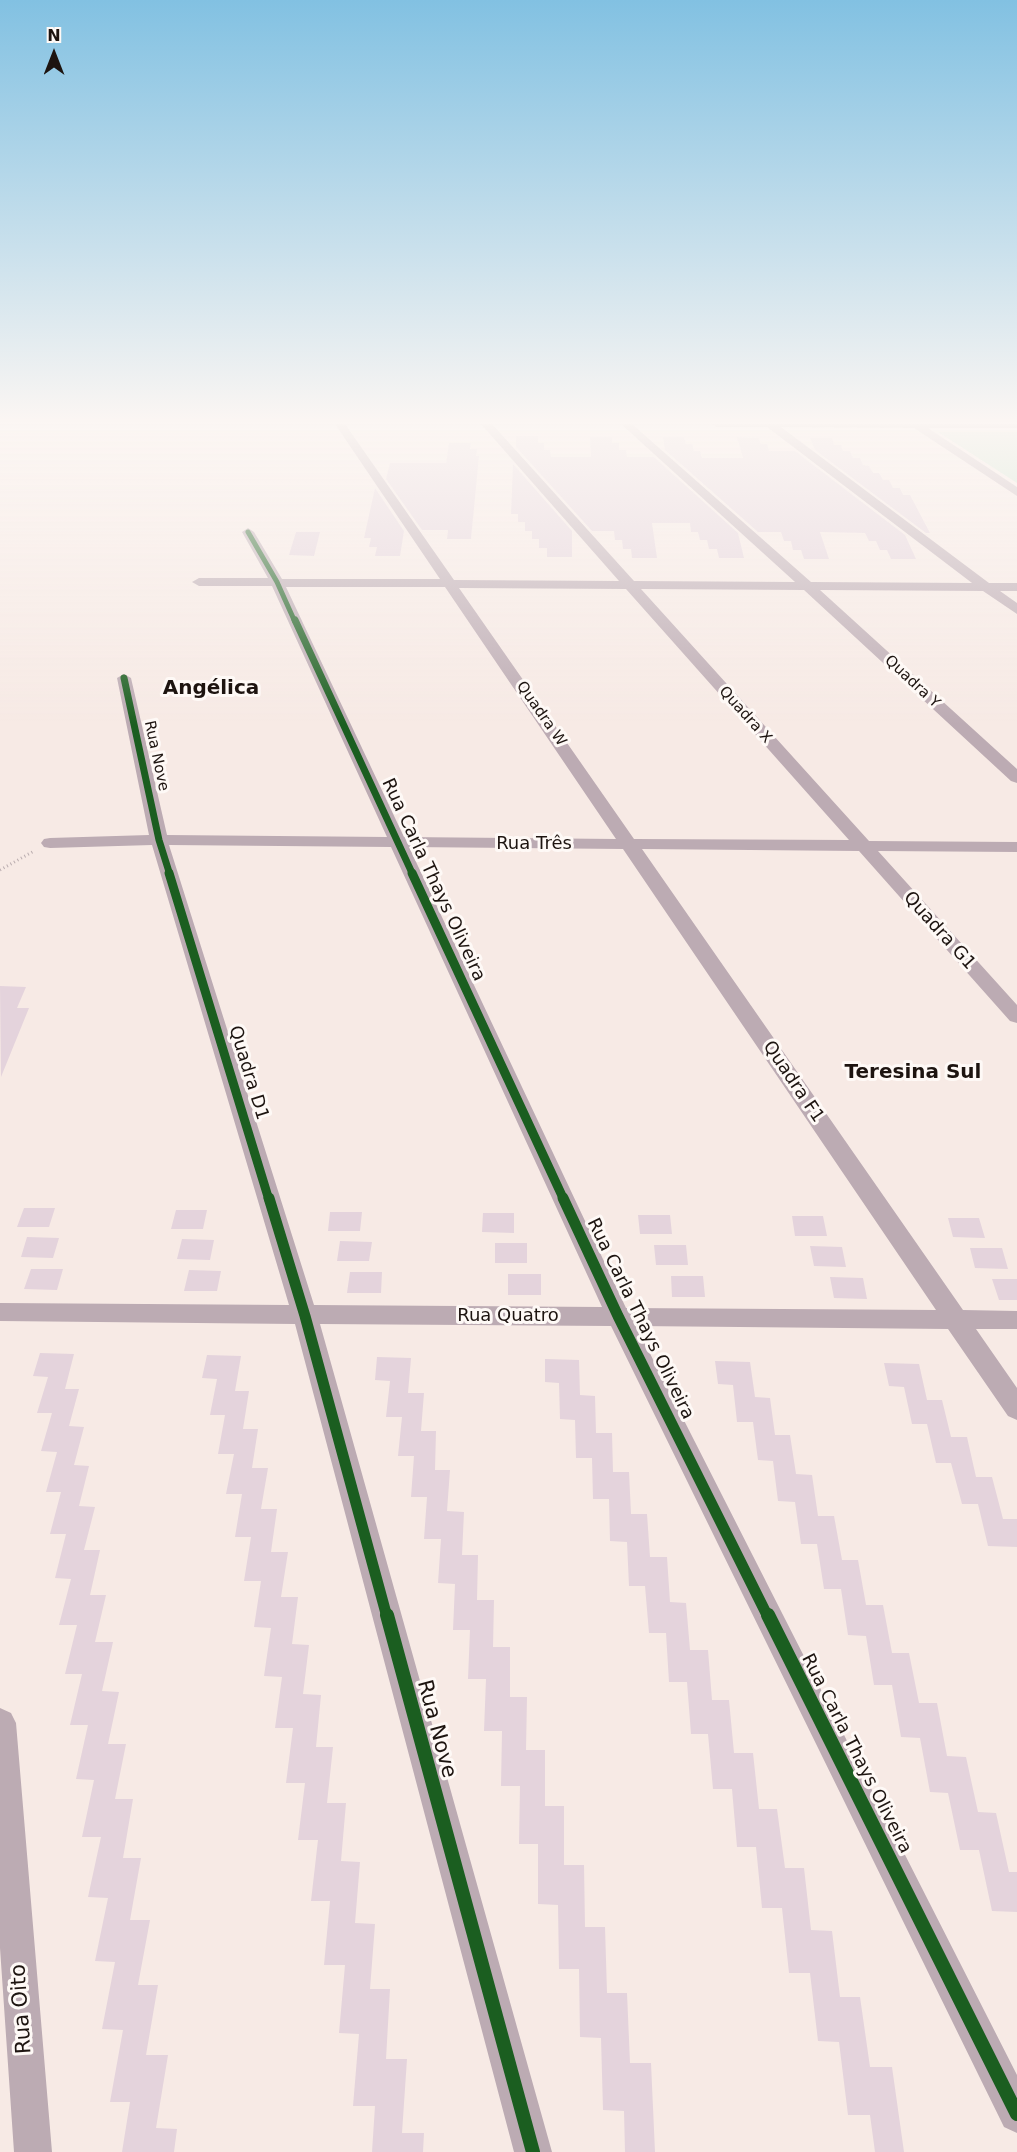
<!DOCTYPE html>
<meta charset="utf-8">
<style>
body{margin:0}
#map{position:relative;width:1017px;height:2152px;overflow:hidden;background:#f7eae5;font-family:"DejaVu Sans",sans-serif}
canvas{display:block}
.north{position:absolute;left:24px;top:24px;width:60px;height:60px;-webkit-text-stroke:4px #fef9f6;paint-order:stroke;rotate:0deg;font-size:16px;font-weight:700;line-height:24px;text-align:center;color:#1d1410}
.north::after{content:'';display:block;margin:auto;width:21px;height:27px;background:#1d1410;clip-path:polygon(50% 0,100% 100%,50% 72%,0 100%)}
</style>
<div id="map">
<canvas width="1017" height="2152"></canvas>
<div class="north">N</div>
</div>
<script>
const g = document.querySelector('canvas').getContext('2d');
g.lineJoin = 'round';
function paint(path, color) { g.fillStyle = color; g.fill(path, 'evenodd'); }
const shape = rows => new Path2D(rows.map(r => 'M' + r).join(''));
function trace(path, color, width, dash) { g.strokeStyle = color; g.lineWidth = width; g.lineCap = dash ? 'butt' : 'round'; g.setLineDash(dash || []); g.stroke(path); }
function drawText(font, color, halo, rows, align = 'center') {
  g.font = font + ' "DejaVu Sans",sans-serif'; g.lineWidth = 6; g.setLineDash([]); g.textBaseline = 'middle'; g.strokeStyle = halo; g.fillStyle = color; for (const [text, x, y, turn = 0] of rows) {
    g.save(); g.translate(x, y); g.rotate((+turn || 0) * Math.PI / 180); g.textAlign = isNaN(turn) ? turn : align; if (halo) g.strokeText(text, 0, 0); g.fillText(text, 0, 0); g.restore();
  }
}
const green = shape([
 [938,432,1017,432,1017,483]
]);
const building = shape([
 [516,436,538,436,538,443,544,443,544,450,550,450,551,457,591,457,590,437,612,437,612,443,619,443,619,450,626,450,627,457,654,457,738,533,744,558,719,558,717,549,709,549,707,540,700,540,698,532,691,532,690,523,652,523,657,558,632,558,631,549,623,549,622,540,615,540,614,531,592,531,516,447],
 [663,437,684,437,686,444,692,444,694,451,700,451,702,458,743,458,737,437,758,438,761,444,767,444,769,451,795,451,905,535,916,559,891,559,887,550,880,550,876,541,869,541,865,533,820,532,829,559,804,559,801,550,793,550,791,541,784,541,781,532,758,532,665,450],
 [810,438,832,438,834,445,841,445,843,451,850,451,853,458,860,458,863,465,869,466,873,473,879,473,883,480,889,480,893,488,900,488,903,495,910,495,930,533,926,533,815,450],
 [449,443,471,443,470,449,477,449,476,456,479,456,471,539,447,539,448,530,422,530,386,479,390,463,446,463],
 [513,464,572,531,572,557,547,557,547,548,539,548,539,539,532,539,532,531,525,531,525,522,518,522,518,514,511,514],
 [375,488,404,531,400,556,375,556,377,547,369,547,371,538,364,538],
 [296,532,320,532,314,556,289,555],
 [0,986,26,987,17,1008,29,1008,1,1077],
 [24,1208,55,1208,49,1227,17,1227],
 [176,1210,207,1210,203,1229,171,1229],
 [330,1212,362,1212,360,1231,328,1231],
 [483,1213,514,1213,514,1233,482,1232],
 [638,1215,670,1215,672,1234,640,1234],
 [792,1216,823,1216,827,1236,795,1236],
 [948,1218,979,1218,985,1238,953,1237],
 [27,1237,59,1238,53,1258,21,1257],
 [182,1239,214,1240,210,1260,177,1259],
 [340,1241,372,1242,369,1261,337,1261],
 [495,1243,527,1243,527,1263,495,1263],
 [654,1245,686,1245,688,1265,656,1265],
 [810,1246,842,1247,846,1267,814,1266],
 [970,1248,1002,1248,1008,1269,975,1268],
 [31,1269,63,1269,57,1290,24,1289],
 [189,1270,221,1271,217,1291,184,1291],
 [350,1272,382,1272,381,1293,347,1293],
 [508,1274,541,1274,541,1295,508,1295],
 [671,1276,703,1276,705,1297,672,1297],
 [830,1277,863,1278,867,1299,834,1298],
 [992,1279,1017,1279,1017,1300,999,1300],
 [40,1353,74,1354,65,1389,79,1389,69,1426,84,1427,74,1465,89,1466,79,1506,95,1507,84,1550,100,1550,90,1595,106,1595,95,1642,113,1642,102,1691,119,1692,108,1744,126,1744,115,1799,133,1799,123,1858,141,1858,130,1920,150,1920,138,1985,158,1985,146,2055,168,2055,156,2128,177,2129,174,2152,122,2152,130,2102,110,2102,123,2030,102,2029,115,1962,95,1961,108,1898,88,1897,101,1837,82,1837,94,1780,76,1779,88,1725,70,1725,82,1674,65,1674,77,1625,59,1625,71,1579,55,1578,66,1534,50,1534,61,1492,46,1492,57,1452,41,1451,52,1413,37,1413,48,1377,33,1376],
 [207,1355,241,1356,235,1391,249,1391,243,1429,258,1429,252,1468,268,1468,261,1509,277,1509,271,1552,288,1552,281,1597,298,1597,292,1644,309,1645,303,1694,321,1695,316,1747,333,1747,327,1803,346,1803,341,1861,360,1862,355,1923,375,1924,370,1989,390,1989,386,2059,407,2059,402,2133,424,2133,423,2152,372,2152,375,2106,353,2106,359,2034,339,2033,345,1965,324,1965,330,1901,311,1901,318,1840,298,1840,305,1783,286,1783,293,1728,275,1728,282,1677,264,1676,271,1628,254,1627,261,1581,244,1581,251,1537,235,1537,242,1494,226,1494,234,1454,218,1454,225,1415,210,1415,217,1379,202,1378],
 [377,1357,411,1358,408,1393,424,1393,421,1431,436,1431,435,1470,450,1470,447,1511,464,1512,462,1555,478,1555,477,1600,494,1600,493,1647,510,1647,510,1697,527,1697,526,1750,545,1750,545,1806,564,1806,564,1865,584,1865,585,1927,605,1927,607,1993,627,1993,630,2063,651,2063,655,2152,625,2152,624,2111,603,2110,601,2038,580,2037,579,1969,559,1969,558,1905,538,1904,538,1844,519,1844,520,1786,501,1786,502,1731,484,1731,486,1679,468,1679,470,1630,453,1630,455,1584,438,1583,441,1539,424,1539,427,1497,411,1497,414,1456,398,1456,402,1417,386,1417,390,1381,375,1380],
 [545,1359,579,1360,580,1395,595,1396,596,1433,612,1433,613,1472,629,1472,631,1514,647,1514,650,1557,667,1557,670,1602,686,1603,690,1650,708,1650,712,1700,729,1700,734,1753,753,1753,759,1809,777,1809,785,1868,804,1868,811,1930,832,1931,840,1997,860,1997,870,2067,892,2067,904,2152,875,2152,870,2115,848,2115,839,2042,818,2041,810,1973,789,1973,782,1908,762,1908,756,1847,737,1847,732,1789,713,1789,708,1734,691,1734,687,1682,669,1682,666,1633,649,1633,645,1586,629,1586,627,1542,610,1541,609,1499,593,1499,592,1458,576,1458,575,1420,560,1419,559,1383,545,1382],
 [715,1361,750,1362,755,1397,770,1398,775,1435,790,1435,796,1474,812,1475,818,1516,834,1516,842,1560,858,1560,866,1605,883,1605,892,1653,909,1653,919,1703,937,1703,947,1756,966,1757,978,1812,996,1813,1009,1872,1017,1872,1017,1912,992,1911,979,1850,960,1850,948,1793,930,1792,920,1738,901,1737,892,1685,874,1685,866,1636,848,1635,841,1589,824,1589,817,1544,801,1544,795,1502,778,1501,773,1461,758,1460,753,1422,737,1422,733,1385,718,1384],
 [884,1363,919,1364,927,1400,942,1400,951,1437,967,1437,976,1477,992,1477,1003,1519,1017,1519,1017,1547,988,1546,978,1504,962,1504,951,1463,936,1463,927,1424,912,1424,904,1387,889,1386]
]);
const path = shape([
 [0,870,34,851]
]);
const street = shape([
 [335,424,345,424,454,580,619,581,481,424,492,424,634,581,795,582,621,424,632,424,811,582,972,583,767,427,717,427,712,424,1017,424,1017,428,928,428,1017,487,1017,496,914,428,781,427,989,583,1017,583,1017,591,1000,591,1017,603,1017,614,983,591,820,590,1017,769,1017,783,1011,781,804,590,641,589,869,841,1017,842,1017,852,878,851,1017,1005,1017,1023,1010,1021,859,851,642,849,963,1310,1017,1311,1017,1329,976,1329,1017,1388,1017,1420,1008,1416,948,1329,636,1326,1017,2075,1017,2133,1004,2127,611,1326,320,1324,552,2152,514,2152,295,1324,0,1321,0,1303,289,1305,152,845,50,848,44,847,41,843,44,839,50,838,149,835,117,678,124,674,131,678,167,835,387,837,272,586,199,586,192,582,199,578,268,578,242,532,248,528,254,532,282,579,440,579,335,424],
 [286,587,445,587,616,839,404,837,286,587],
 [459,588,626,589,849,840,634,839,459,588],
 [169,845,391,847,602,1307,314,1305,169,845],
 [409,847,623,849,936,1310,626,1308,409,847],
 [0,1708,11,1713,16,1723,52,2152,14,2152,0,1948,0,1708]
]);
const cyclewayFar4 = shape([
 [248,532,277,582,295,622]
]);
const cyclewayFar3 = shape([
 [295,620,413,875],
 [124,678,159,840,170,875]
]);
const cyclewayFar2 = shape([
 [169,873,269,1200],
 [412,873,564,1200]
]);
const cyclewayFar1 = shape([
 [269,1198,305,1316,387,1617],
 [563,1198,618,1316,768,1617]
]);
const cycleway = shape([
 [387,1615,533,2152],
 [768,1615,1017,2114]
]);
const farStreetnames = [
 ["Quadra Y",912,682,43],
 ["Quadra W",541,714,55],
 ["Quadra X",745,715,48],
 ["Rua Nove",156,756,78]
];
const streetNames = [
 ["Rua Três",534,844],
 ["Rua Carla Thays Oliveira",433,880,65],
 ["Quadra G1",939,931,48],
 ["Quadra D1",248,1073,73],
 ["Quadra F1",793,1082,56],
 ["Rua Quatro",508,1316],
 ["Rua Carla Thays Oliveira",640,1319,64],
 ["Rua Carla Thays Oliveira",856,1754,63]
];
const farDistrictnames = [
 ["Angélica",211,689]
];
const neighbourhoodNames = [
 ["Teresina Sul",913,1073]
];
const nearStreetnames = [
 ["Rua Nove",436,1729,75],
 ["Rua Oito",22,2009,-94]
];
paint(green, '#c4e5cd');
paint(building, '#e4d3dc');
trace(path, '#baadaf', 3, [1, 3]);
paint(street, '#bcabb3');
trace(cyclewayFar4, '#1b5e20', 5);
trace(cyclewayFar3, '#1b5e20', 7);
trace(cyclewayFar2, '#1b5e20', 9);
trace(cyclewayFar1, '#1b5e20', 11);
trace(cycleway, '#1b5e20', 14);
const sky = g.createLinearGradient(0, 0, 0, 725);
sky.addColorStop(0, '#82c1e2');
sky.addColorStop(0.58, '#fbf6f3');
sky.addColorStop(1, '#fbf6f300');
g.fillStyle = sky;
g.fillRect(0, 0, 1017, 725);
drawText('15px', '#1d1410', '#fef9f6', farStreetnames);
drawText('18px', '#1d1410', '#fef9f6', streetNames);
drawText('bold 20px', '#1d1410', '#fef9f6', farDistrictnames);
drawText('bold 20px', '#1d1410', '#fef9f6', neighbourhoodNames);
drawText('21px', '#1d1410', '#fef9f6', nearStreetnames);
</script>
